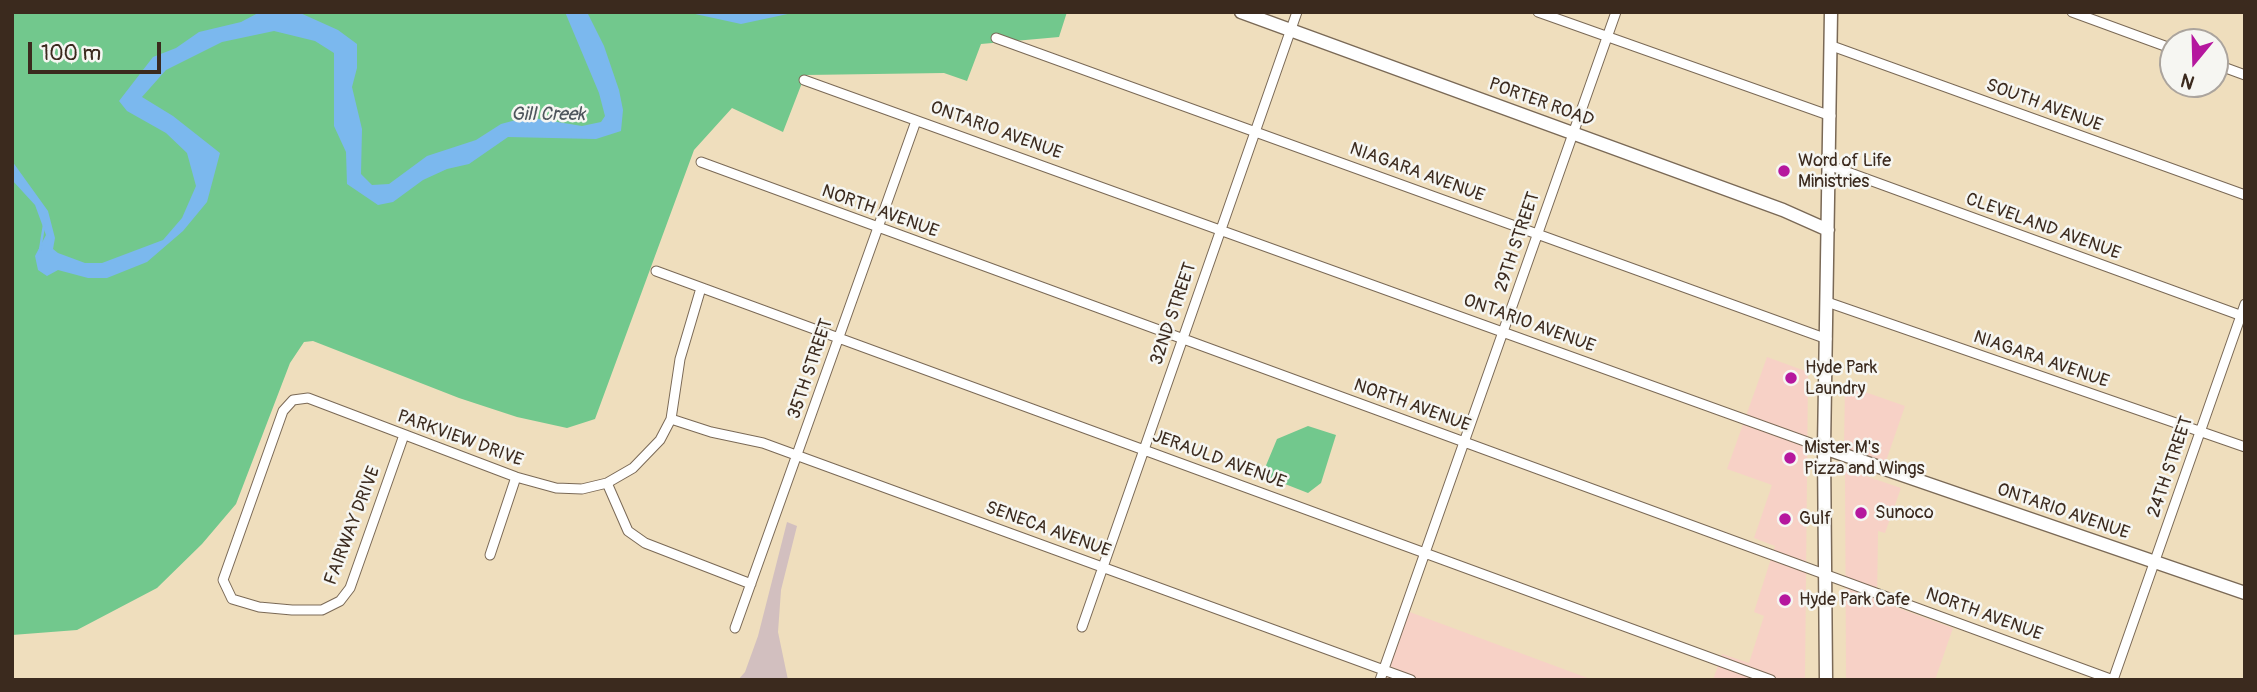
<!DOCTYPE html>
<style>
body{margin:0}
#map{position:relative;width:2257px;height:692px;overflow:hidden;background:#efdebd;font-family:Pangolin,sans-serif}
canvas{display:block}
.frame{position:absolute;inset:0;border:14px solid #3b2a1e;pointer-events:none}
.north{position:absolute;left:2159px;top:28px;width:70px;height:70px;box-sizing:border-box;background:#f6f6f2;border:2px solid #aba49d;border-radius:50%;rotate:199deg;font-size:19px;font-weight:700;line-height:28px;text-align:center;color:#3b2a1e}
.north::after{content:'';display:block;margin:auto;width:24px;height:32px;background:#b5179e;clip-path:polygon(50% 0,100% 100%,50% 72%,0 100%)}
.scale{position:absolute;left:28px;top:42px;width:133px;height:32px;box-sizing:border-box;border:4px solid #3b2a1e;border-top:0;padding-left:9px;font-size:21px;line-height:24px;white-space:nowrap;color:#3b2a1e;-webkit-text-stroke:5px #f6f6f2;paint-order:stroke}
</style>
<div id="map">
<canvas width="2257" height="692"></canvas>
<div class="frame"></div>
<div class="north">N</div>
<div class="scale">100 m</div>
</div>
<script>
const g = document.querySelector('canvas').getContext('2d');
g.lineJoin = 'round';
function paint(path, color) { g.fillStyle = color; g.fill(path, 'evenodd'); }
const shape = rows => new Path2D(rows.map(r => 'M' + r).join(''));
function trace(path, color, width, dash) { g.strokeStyle = color; g.lineWidth = width; g.lineCap = dash ? 'butt' : 'round'; g.setLineDash(dash || []); g.stroke(path); }
function drawText(font, color, halo, rows, align = 'center') {
  g.font = font + ' Pangolin,sans-serif'; g.lineWidth = 5; g.setLineDash([]); g.textBaseline = 'middle'; g.strokeStyle = halo; g.fillStyle = color; for (const [text, x, y, turn = 0] of rows) {
    g.save(); g.translate(x, y); g.rotate((+turn || 0) * Math.PI / 180); g.textAlign = isNaN(turn) ? turn : align; if (halo) g.strokeText(text, 0, 0); g.fillText(text, 0, 0); g.restore();
  }
}
const built = shape([
 [1767,357,1808,372,1805,680,1713,680,1722,654,1749,663,1764,616,1754,612,1775,546,1754,538,1772,485,1727,469],
 [1845,385,1905,406,1885,464,1844,449],
 [1845,469,1901,488,1885,533,1878,531,1877,600,1953,628,1935,680,1846,680],
 [1407,611,1593,680,1382,680]
]);
const industrial = shape([
 [787,522,797,526,781,590,778,632,788,680,738,680,745,672,758,636]
]);
const green = shape([
 [12,12,1067,12,1059,37,981,44,967,81,944,73,805,75,783,132,732,108,694,150,595,419,567,428,517,417,459,398,313,341,304,342,290,363,236,504,202,544,157,588,77,630,12,635],
 [1308,426,1336,435,1321,483,1308,493,1262,475,1277,439]
]);
const water = shape([
 [260,12,298,12,338,30,357,44,357,68,352,87,362,129,361,174,372,185,389,184,427,156,476,140,501,124,527,117,582,126,601,122,605,116,599,93,565,12,587,12,604,46,619,90,623,110,621,131,596,139,508,137,469,164,447,169,423,180,393,202,378,205,347,184,346,152,334,126,334,53,315,41,274,31,222,42,166,70,142,97,173,116,220,153,207,202,183,231,147,262,107,278,88,278,58,270,47,276,38,270,35,256,46,235,35,205,12,180,12,161,48,211,55,238,53,249,58,253,85,263,102,263,163,240,182,218,196,186,187,153,166,133,127,111,119,101,153,57,176,48,199,32,241,22],
 [686,12,797,12,741,24]
]);
const stream = shape([
 [40,250,44,225]
]);
const minor = shape([
 [1538,12,1831,116],
 [2072,12,2173,49],
 [996,38,1827,339],
 [1832,46,2245,195],
 [2215,64,2245,75],
 [804,80,1824,448],
 [701,162,2113,680],
 [1831,166,2245,317],
 [656,271,1771,680],
 [1827,302,2245,447],
 [671,419,711,432,763,443,1411,680],
 [404,435,350,588,340,601,322,610,292,610,259,607,232,599,223,580,283,411,293,400,308,398,516,477,556,488,582,489,607,483,633,468,660,440,671,419,680,359,701,288],
 [607,483,628,531,645,543,751,584],
 [490,555,516,477],
 [1082,627,1297,12],
 [735,628,916,121],
 [1380,680,1616,12],
 [2113,680,2245,304]
]);
const major = shape([
 [1241,12,1783,210,1828,230],
 [1824,448,2245,593],
 [1826,680,1824,448,1831,12]
]);
const markers = [
 [1784,171,7,"#b5179e"],
 [1791,378,7,"#b5179e"],
 [1790,458,7,"#b5179e"],
 [1861,513,7,"#b5179e"],
 [1785,519,7,"#b5179e"],
 [1785,600,7,"#b5179e"]
];
const streetNames = [
 ["PORTER ROAD",1541,103,20],
 ["SOUTH AVENUE",2044,106,20],
 ["ONTARIO AVENUE",996,131,20],
 ["NIAGARA AVENUE",1417,173,20],
 ["NORTH AVENUE",880,212,20],
 ["CLEVELAND AVENUE",2043,227,20],
 ["29TH STREET",1518,242,-71],
 ["32ND STREET",1174,314,-71],
 ["ONTARIO AVENUE",1529,324,20],
 ["NIAGARA AVENUE",2041,360,19],
 ["35TH STREET",811,369,-71],
 ["NORTH AVENUE",1412,406,20],
 ["PARKVIEW DRIVE",460,439,20],
 ["JERAULD AVENUE",1219,460,20],
 ["24TH STREET",2171,467,-71],
 ["ONTARIO AVENUE",2063,512,19],
 ["FAIRWAY DRIVE",353,526,-69],
 ["SENECA AVENUE",1048,530,20],
 ["NORTH AVENUE",1984,615,20]
];
const poiNames = [
 ["Word of Life",1798,161],
 ["Ministries",1798,182],
 ["Hyde Park",1805,368],
 ["Laundry",1805,389],
 ["Mister M's",1804,448],
 ["Pizza and Wings",1804,469],
 ["Sunoco",1875,513],
 ["Gulf",1799,519],
 ["Hyde Park Cafe",1799,600]
];
const waterNames = [
 ["Gill Creek",548,115]
];
paint(built, '#f7d1c6');
paint(industrial, '#d2bfbf');
paint(green, '#72c88d');
paint(water, '#7bb8ee');
trace(stream, '#7bb8ee', 2.5);
trace(minor, '#7a6956', 11);
trace(major, '#7a6956', 15);
trace(minor, '#fff', 9);
trace(major, '#fff', 12);
for (const [x, y, r, color] of markers) { const dot = new Path2D(); dot.arc(x, y, r, 0, 2 * Math.PI); g.fillStyle = color; g.fill(dot); trace(dot, '#f6f6f2', 2.5); }
drawText('18px', '#3b2a1e', '#f6f6f2', streetNames);
drawText('18px', '#3b2a1e', '#f6f6f2', poiNames, 'left');
drawText('italic 19px', '#4e555c', '#f6f6f2', waterNames);
</script>
